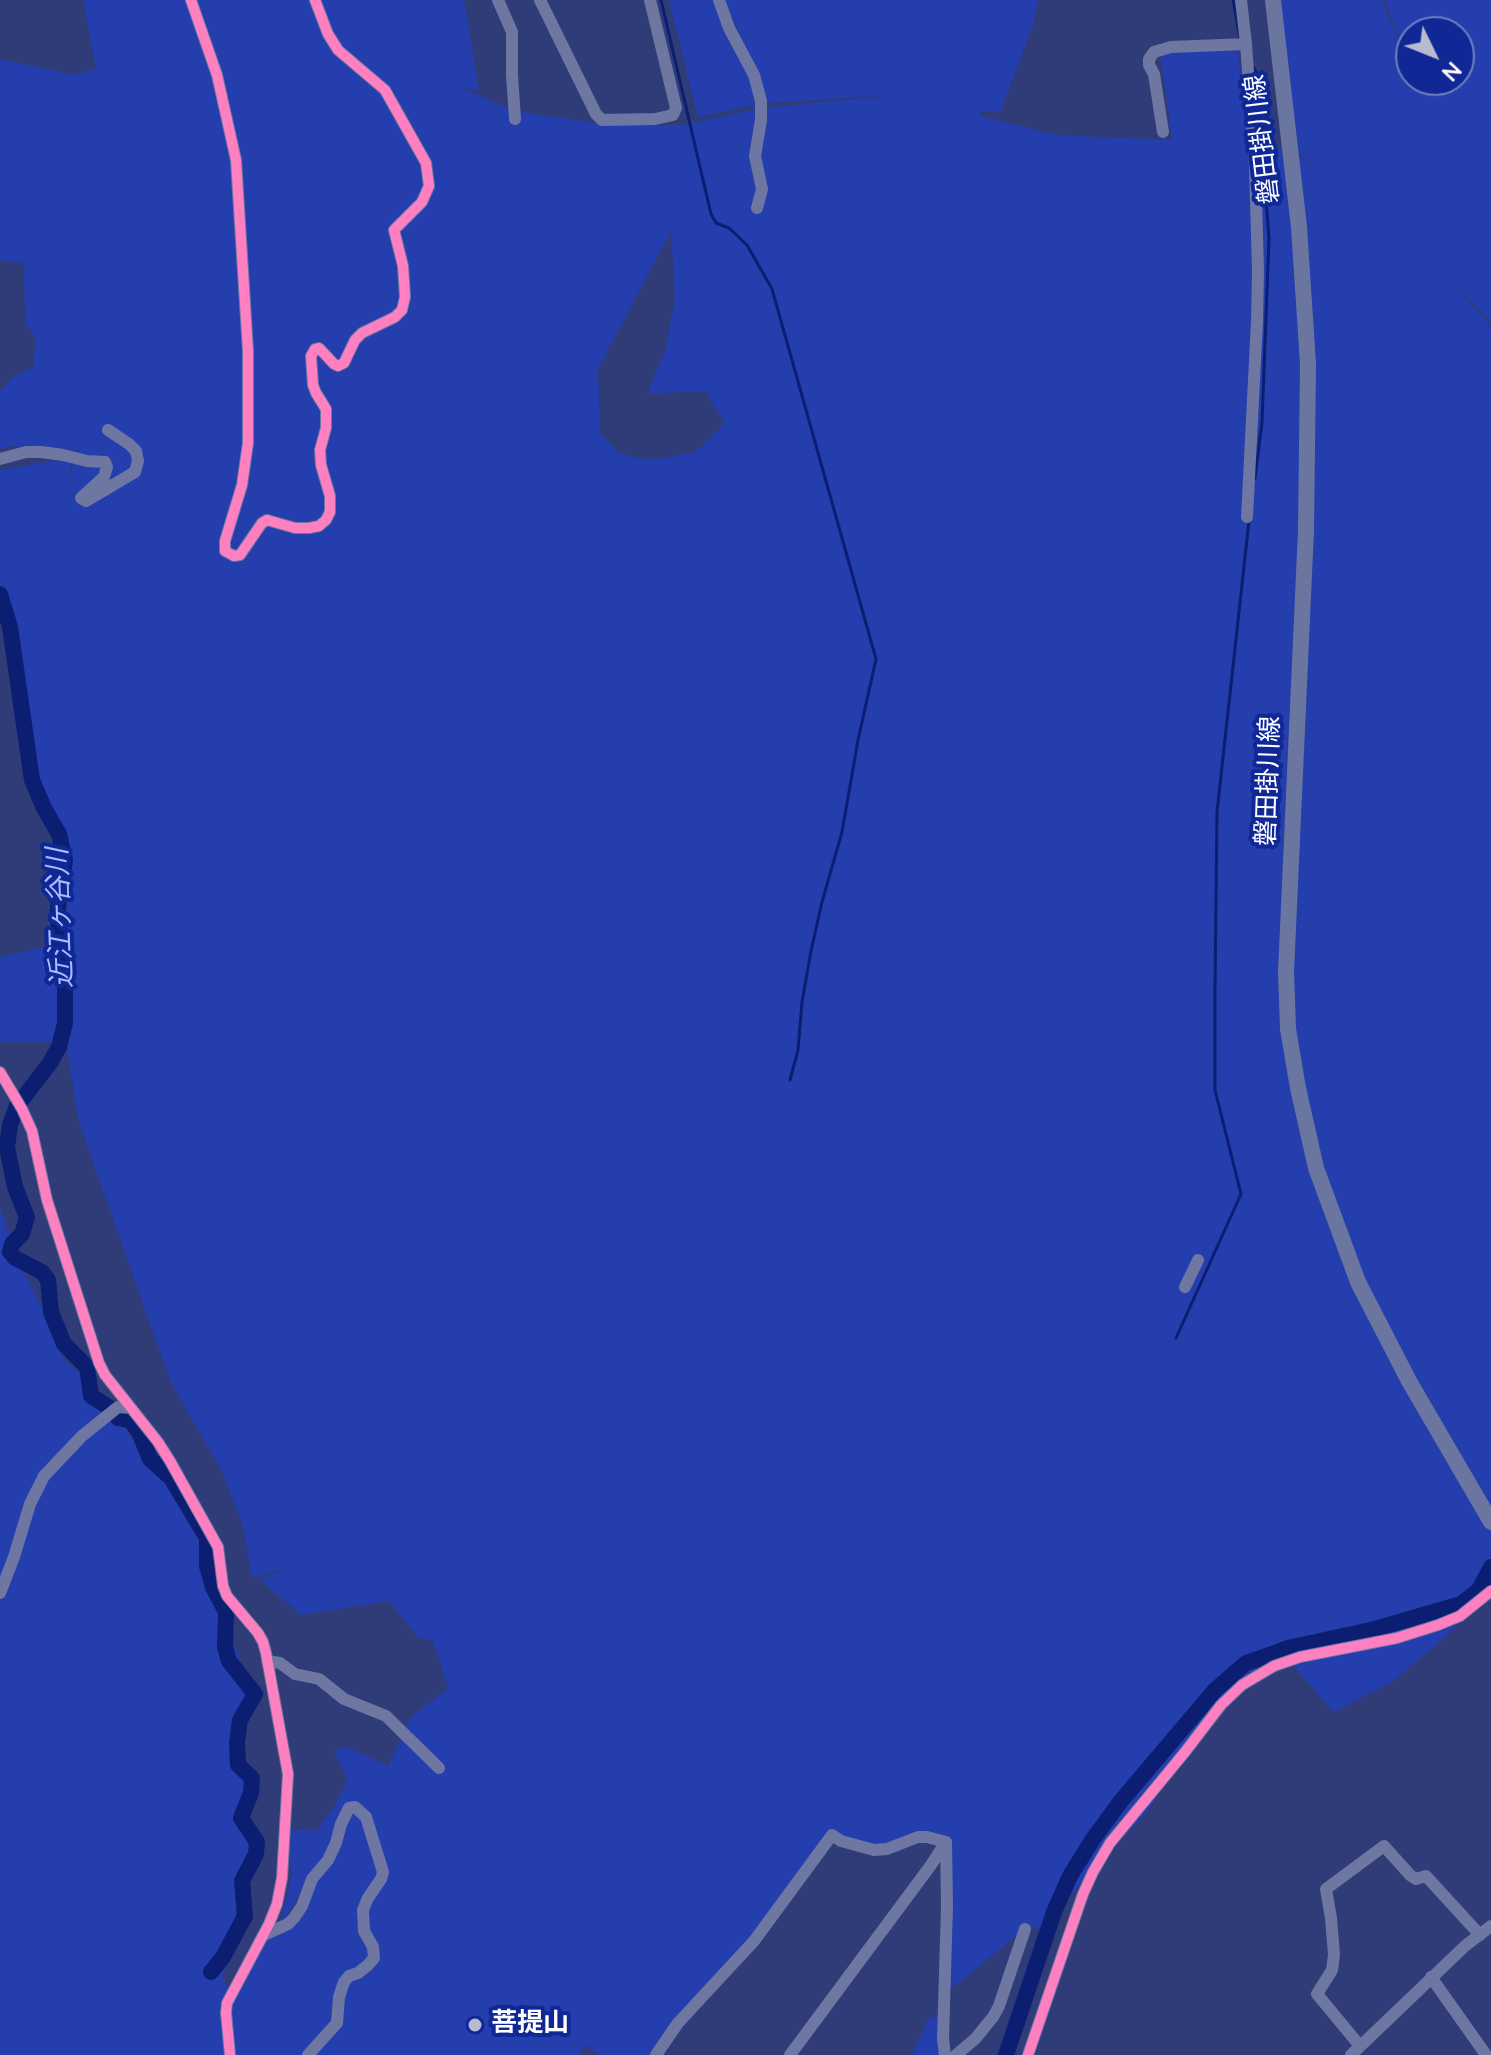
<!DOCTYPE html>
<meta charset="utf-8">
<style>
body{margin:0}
#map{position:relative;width:1491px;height:2055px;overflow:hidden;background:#2f3c77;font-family:"Nunito Sans",sans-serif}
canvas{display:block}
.north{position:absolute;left:1395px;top:16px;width:80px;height:80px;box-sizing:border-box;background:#102896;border:2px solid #707ec0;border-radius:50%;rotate:133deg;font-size:22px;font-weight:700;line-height:32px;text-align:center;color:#fff}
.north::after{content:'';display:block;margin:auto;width:28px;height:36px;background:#b6bbcf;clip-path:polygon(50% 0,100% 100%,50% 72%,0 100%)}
</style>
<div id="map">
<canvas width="1491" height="2055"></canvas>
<div class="north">N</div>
</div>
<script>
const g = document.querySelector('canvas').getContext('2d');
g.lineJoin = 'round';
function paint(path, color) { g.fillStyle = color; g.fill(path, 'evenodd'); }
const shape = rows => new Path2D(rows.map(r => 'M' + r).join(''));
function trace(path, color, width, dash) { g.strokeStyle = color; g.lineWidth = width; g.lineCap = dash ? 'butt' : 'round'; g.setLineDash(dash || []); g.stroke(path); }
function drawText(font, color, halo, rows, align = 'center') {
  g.font = font + ' "Nunito Sans","Noto Sans JP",sans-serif'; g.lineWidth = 8; g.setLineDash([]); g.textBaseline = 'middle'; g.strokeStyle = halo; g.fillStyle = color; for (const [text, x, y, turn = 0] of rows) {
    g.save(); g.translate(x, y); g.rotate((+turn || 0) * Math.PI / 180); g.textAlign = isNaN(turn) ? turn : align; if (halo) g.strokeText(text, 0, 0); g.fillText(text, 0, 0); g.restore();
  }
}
const green = shape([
 [83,0,464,0,479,91,455,85,515,111,597,123,636,125,683,125,761,108,906,94,768,103,725,0,1038,0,1033,25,1000,112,979,111,981,116,1056,135,1172,140,1160,49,1236,44,1253,139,1290,151,1313,166,1290,146,1280,0,1382,0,1410,66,1385,0,1491,0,1491,323,1452,282,1491,327,1491,1570,1488,1594,1439,1642,1392,1682,1333,1712,1294,1666,1269,1655,1227,1700,1159,1791,1150,1808,1042,1927,1025,1929,948,1991,946,1842,919,1837,874,1850,832,1835,656,2055,599,2055,585,2045,579,2055,0,2055,0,1207,16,1255,48,1321,63,1359,80,1373,90,1384,106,1417,111,1413,127,1431,152,1471,171,1485,198,1534,203,1571,255,1694,232,1743,252,1778,241,1818,262,1846,238,1885,231,1959,222,1976,231,1995,262,1938,280,1924,292,1875,285,1829,316,1831,334,1806,348,1780,334,1752,347,1747,388,1766,411,1717,449,1688,432,1640,418,1638,389,1601,301,1615,260,1580,286,1569,252,1578,244,1530,223,1473,171,1383,79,1122,68,1055,68,1041,0,1042,0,957,65,943,69,847,40,790,32,761,20,641,0,592,0,470,72,458,67,489,76,451,12,446,0,449,0,391,16,375,33,367,36,341,25,321,24,263,0,260,0,59,76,75,96,68],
 [1411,32,1459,32,1459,80,1411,80],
 [671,231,675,297,666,348,647,394,705,391,725,423,695,452,651,460,620,454,600,433,598,369],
 [337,1837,302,1906,285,1919,298,1897],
 [669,0,721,0,747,59,755,105,698,117],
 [944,2014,945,2055,912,2055,928,2019]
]);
const stream = shape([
 [661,0,711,214,716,223,729,228,747,245,772,289,876,659,858,740,842,832,822,902,811,951,802,1002,798,1050,790,1080],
 [1233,0,1240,38],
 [1253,67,1256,72,1269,238,1262,422,1255,478],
 [1176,1338,1241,1194,1215,1090,1215,991,1217,812,1249,521]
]);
const river = shape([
 [0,594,10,627,32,780,44,808,59,834,65,860,58,908,59,945,65,986,65,1023,59,1047,50,1063,17,1106,10,1125,7,1147,15,1187,27,1217,22,1234,12,1244,10,1252,15,1258,42,1272,48,1280,51,1312,64,1344,87,1367,91,1396,112,1409,118,1418,130,1420,139,1432,150,1459,171,1478,207,1538,207,1566,213,1587,226,1612,225,1647,229,1661,255,1694,240,1720,237,1743,238,1765,252,1778,251,1793,241,1818,257,1842,256,1854,242,1881,245,1916,223,1957,211,1972],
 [1006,2055,1054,1912,1070,1876,1093,1839,1121,1801,1215,1690,1246,1663,1269,1655,1288,1648,1375,1629,1461,1604,1479,1590,1491,1567]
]);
const minor = shape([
 [191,0,217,75,236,160,248,351,248,443,242,485,225,541,225,551,234,556,240,555,262,523,267,520,295,528,309,528,319,526,326,520,330,512,330,496,321,465,320,450,326,428,326,409,316,393,313,385,311,356,315,349,319,348,334,364,338,366,344,363,355,340,362,333,395,317,402,310,405,297,403,266,394,230,422,202,429,186,426,163,385,90,338,50,328,34,315,0],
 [498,0,512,32,512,75,515,119],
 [540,0,596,114,602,120,655,119,673,115,676,108,650,0],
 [719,0,729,28,754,75,761,101,761,120,755,156,762,189,757,208],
 [1241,0,1246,44,1255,166,1258,271,1257,321,1247,517],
 [1163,132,1154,74,1149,65,1149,59,1154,52,1171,47,1246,44],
 [0,459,26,452,41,452,63,455,87,461,105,462,107,467,104,477,81,498,86,501,135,472,138,461,136,451,129,444,108,430],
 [0,1072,22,1109,32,1131,47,1200,99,1363,105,1375,158,1442,170,1461,218,1547,223,1586,227,1596,258,1633,263,1642,266,1653,288,1774,282,1878,277,1904,269,1924,227,2003,226,2013,230,2055],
 [1185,1287,1198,1260],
 [0,1593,14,1557,30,1504,44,1476,82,1436,118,1407,131,1408],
 [267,1661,280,1663,295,1674,319,1679,344,1699,386,1716,439,1768],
 [264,1935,288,1924,294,1918,302,1906,312,1879,328,1860,336,1843,341,1824,349,1808,355,1807,366,1817,383,1872,381,1879,368,1898,363,1910,364,1931,373,1947,374,1958,368,1965,358,1973,349,1976,344,1982,339,1997,337,2023,308,2055],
 [1431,1977,1486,2055],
 [1360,2046,1317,1994,1332,1970,1334,1955,1331,1918,1326,1889,1384,1846,1410,1875,1416,1879,1426,1876,1480,1935],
 [656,2055,678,2023,754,1941,832,1835,841,1841,874,1850,887,1849,918,1837,927,1837,946,1842],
 [790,2055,931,1865,946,1842],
 [945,2055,943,2039,947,1906,946,1842],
 [956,2055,975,2039,993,2017,999,2006,1025,1929],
 [1028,2055,1083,1894,1093,1872,1110,1843,1185,1752,1221,1705,1242,1685,1274,1666,1300,1657,1397,1638,1438,1625,1460,1616,1491,1591],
 [1351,2055,1465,1946,1491,1926]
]);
const major = shape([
 [1273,0,1299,227,1308,364,1306,530,1286,972,1288,1029,1298,1088,1316,1168,1358,1282,1409,1381,1491,1522]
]);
const cycleway = shape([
 [191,0,217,75,236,160,248,351,248,443,242,485,225,541,225,551,234,556,240,555,262,523,267,520,295,528,309,528,319,526,326,520,330,512,330,496,321,465,320,450,326,428,326,409,316,393,313,385,311,356,315,349,319,348,334,364,338,366,344,363,355,340,362,333,395,317,402,310,405,297,403,266,394,230,422,202,429,186,426,163,385,90,338,50,328,34,315,0],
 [0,1072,22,1109,32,1131,47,1200,99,1363,105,1375,158,1442,170,1461,218,1547,223,1586,227,1596,258,1633,263,1642,266,1653,288,1774,282,1878,277,1904,269,1924,227,2003,226,2013,230,2055],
 [1028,2055,1083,1894,1093,1872,1110,1843,1185,1752,1221,1705,1242,1685,1274,1666,1300,1657,1397,1638,1438,1625,1460,1616,1491,1591]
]);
const markers = [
 [475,2025,8,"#b6bbcf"]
];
const streetNames = [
 ["磐田掛川線",1264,139,-97],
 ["磐田掛川線",1270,781,-88]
];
const poiNames = [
 ["菩提山",491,2025]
];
const waterNames = [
 ["近江ヶ谷川",62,918,-92]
];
paint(green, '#243ead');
trace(stream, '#0c1e72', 3);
trace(river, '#0c1e72', 16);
trace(minor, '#6d77a2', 12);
trace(major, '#6b76a0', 16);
trace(cycleway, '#ff80c0', 10);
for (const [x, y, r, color] of markers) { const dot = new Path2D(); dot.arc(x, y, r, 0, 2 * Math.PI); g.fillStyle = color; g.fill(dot); trace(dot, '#102896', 3); }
drawText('26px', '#fff', '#102896', streetNames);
drawText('bold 26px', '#fff', '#102896', poiNames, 'left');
drawText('italic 28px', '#abbbfb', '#102896', waterNames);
</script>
